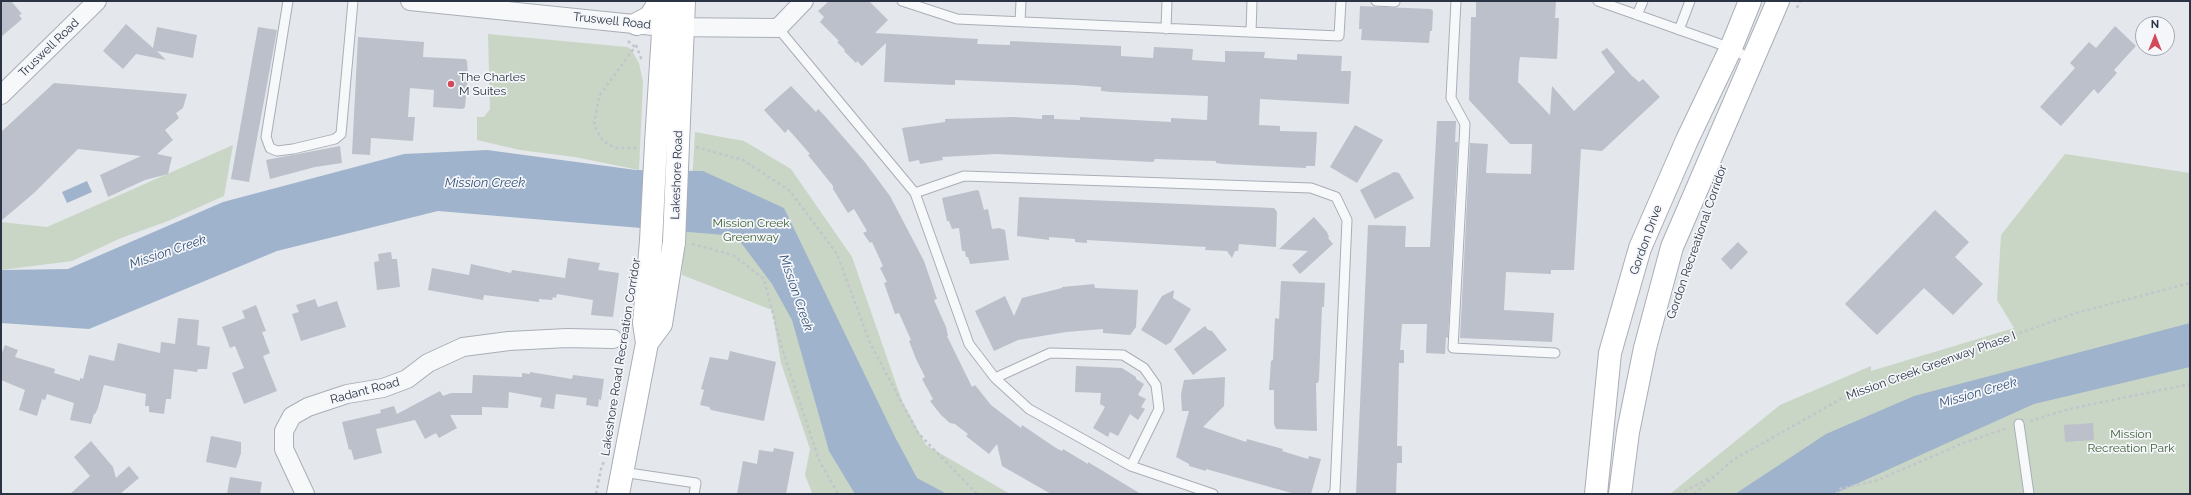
<!DOCTYPE html>
<style>
body{margin:0}
#map{position:relative;width:2191px;height:495px;overflow:hidden;background:#e4e7ec;font-family:Raleway,sans-serif}
canvas{display:block}
.frame{position:absolute;inset:0;border:2px solid #2b3445;pointer-events:none}
.north{position:absolute;left:2135px;top:16px;width:40px;height:40px;box-sizing:border-box;background:#f4f6f9;border:1px solid #a4a8b1;border-radius:50%;rotate:0deg;font-size:11px;font-weight:700;line-height:16px;text-align:center;color:#2b3445}
.north::after{content:'';display:block;margin:auto;width:14px;height:18px;background:#d1495b;clip-path:polygon(50% 0,100% 100%,50% 72%,0 100%)}
</style>
<div id="map">
<canvas width="2191" height="495"></canvas>
<div class="frame"></div>
<div class="north">N</div>
</div>
<script>
const g = document.querySelector('canvas').getContext('2d');
g.lineJoin = 'round';
function paint(path, color) { g.fillStyle = color; g.fill(path, 'evenodd'); }
const shape = rows => new Path2D(rows.map(r => 'M' + r).join(''));
function trace(path, color, width, dash) { g.strokeStyle = color; g.lineWidth = width; g.lineCap = dash ? 'butt' : 'round'; g.setLineDash(dash || []); g.stroke(path); }
function drawText(font, color, halo, rows, align = 'center') {
  g.font = font + ' Raleway,sans-serif'; g.lineWidth = 3.5; g.setLineDash([]); g.textBaseline = 'middle'; g.strokeStyle = halo; g.fillStyle = color; for (const [text, x, y, turn = 0] of rows) {
    g.save(); g.translate(x, y); g.rotate((+turn || 0) * Math.PI / 180); g.textAlign = isNaN(turn) ? turn : align; if (halo) g.strokeText(text, 0, 0); g.fillText(text, 0, 0); g.restore();
  }
}
const green = shape([
 [488,34,627,47,631,49,639,63,643,82,639,170,575,157,520,150,477,140,477,117,484,117,490,109],
 [695,132,744,141,791,169,852,257,902,401,926,445,1010,494,812,493,805,475,810,449,781,363,772,310,682,275,684,223,693,167],
 [233,145,224,196,168,221,121,238,72,261,1,270,1,222,47,227],
 [2065,154,2190,173,2190,494,1670,494,1780,405,1871,366,1871,371,2014,328,1997,300,2001,235]
]);
const water = shape([
 [487,150,636,170,703,171,784,208,895,437,917,478,947,494,855,494,829,451,792,320,772,284,736,236,438,211,277,251,89,329,1,323,1,270,68,269,223,202,404,154],
 [87,181,92,192,67,203,62,192],
 [2190,323,2190,367,2034,404,1834,494,1735,494,1826,434,1914,396]
]);
const building = shape([
 [1,1,11,1,22,14,19,15,22,19,1,37],
 [829,1,869,1,888,20,875,33,978,39,977,44,1010,45,1010,41,1121,46,1121,56,1153,58,1154,47,1193,49,1192,60,1225,62,1225,51,1265,52,1264,58,1297,60,1297,54,1342,56,1341,71,1351,71,1349,104,1260,99,1259,125,1280,126,1280,131,1317,132,1315,166,1306,166,1306,168,1223,164,1216,163,1216,161,1186,160,1155,159,1153,162,997,154,942,157,943,160,920,164,919,160,909,162,902,128,945,122,945,119,1014,117,1042,119,1042,115,1054,115,1054,119,1080,120,1080,117,1171,122,1171,118,1207,120,1208,96,1111,92,1101,91,1101,87,1074,85,955,80,955,85,884,82,886,43,862,66,857,61,856,63,844,51,845,50,837,42,839,41,820,22,824,17,818,11],
 [1476,1,1556,1,1555,18,1559,18,1557,59,1520,57,1519,63,1518,82,1550,115,1552,86,1574,111,1615,72,1601,52,1607,48,1631,75,1639,82,1643,79,1660,97,1602,151,1581,149,1574,270,1551,270,1551,274,1506,272,1504,310,1554,313,1552,342,1460,338,1470,143,1488,144,1486,173,1531,174,1532,144,1510,144,1469,100,1471,17,1476,17],
 [1360,6,1431,9,1433,11,1432,31,1430,31,1429,43,1361,40,1362,29,1359,29],
 [126,24,153,48,157,27,197,35,193,58,157,51,166,60,136,54,123,69,103,51],
 [2115,26,2136,46,2114,70,2117,73,2098,94,2094,89,2061,126,2040,107,2075,68,2070,63,2089,42,2096,48],
 [258,27,277,30,249,182,231,179],
 [358,37,424,42,423,57,465,59,467,61,468,75,465,107,463,109,433,107,434,90,410,88,408,117,415,117,413,141,371,138,370,155,352,154],
 [54,83,187,94,183,108,176,113,179,118,165,130,173,140,157,154,172,157,168,174,145,180,108,197,100,175,141,156,78,149,34,193,1,221,1,132],
 [791,86,816,112,818,109,824,115,864,161,890,196,924,261,937,299,934,300,946,327,948,336,947,336,972,387,975,385,991,405,1021,428,1022,425,1056,448,1062,451,1063,449,1088,464,1088,462,1141,494,1051,494,1002,466,997,444,989,454,966,436,968,434,955,424,950,423,941,415,930,401,933,399,922,379,925,377,916,359,909,341,911,340,899,313,895,314,884,283,887,282,880,268,883,266,872,242,870,243,863,233,867,231,854,209,848,213,833,189,833,186,808,155,810,154,788,129,785,133,764,110],
 [1437,121,1456,121,1455,142,1458,142,1448,338,1446,337,1445,354,1426,353,1427,324,1402,324,1400,350,1404,350,1404,363,1399,363,1397,446,1402,446,1402,463,1397,463,1396,494,1356,494,1368,225,1406,226,1405,247,1430,247],
 [1355,125,1383,140,1357,183,1330,167],
 [340,146,342,163,315,167,270,179,266,160],
 [1394,172,1399,173,1414,198,1375,219,1360,190],
 [977,190,979,191,984,210,988,209,992,229,999,228,1005,230,1009,260,970,264,968,257,966,257,965,251,962,251,959,228,952,229,949,221,947,221,942,198],
 [1019,197,1274,208,1277,212,1276,247,1239,244,1238,251,1235,251,1232,258,1227,251,1205,250,1206,247,1087,240,1087,243,1075,242,1075,239,1049,237,1049,240,1017,236],
 [1935,210,1969,242,1955,257,1983,284,1953,315,1924,288,1877,335,1845,304],
 [1314,217,1327,232,1329,237,1328,238,1333,244,1300,274,1292,265,1308,251,1279,249],
 [1738,242,1748,252,1731,270,1721,259],
 [391,252,392,259,397,259,400,287,377,290,374,262,379,261,378,254],
 [568,258,600,263,598,270,619,273,613,317,591,315,593,300,557,294,556,298,553,297,552,300,539,299,539,302,484,295,483,300,428,290,432,268,469,275,471,264,511,273,512,270,565,278],
 [1281,281,1325,283,1324,307,1322,307,1319,379,1318,383,1316,383,1317,431,1276,429,1274,424,1274,390,1269,390,1271,361,1273,360,1275,318,1279,319],
 [1094,284,1095,288,1138,290,1136,327,1130,335,1103,333,1103,329,1066,332,1018,340,994,351,975,311,1005,296,1014,316,1022,298,1062,288,1062,287],
 [1174,290,1173,298,1191,309,1171,342,1166,345,1141,330,1162,296],
 [315,299,318,307,337,301,346,327,301,341,292,314,299,312,296,305],
 [256,305,266,331,262,332,270,353,263,356,277,391,244,404,232,373,244,368,235,346,230,348,222,327,245,318,242,311],
 [178,318,199,320,197,345,210,347,207,369,198,369,197,372,174,369,171,399,166,399,164,414,149,412,149,406,145,406,146,394,104,385,98,408,95,414,94,414,91,424,70,420,74,403,47,394,45,400,42,399,37,416,19,410,25,390,1,380,1,355,5,345,18,350,15,357,55,369,54,373,80,381,80,378,83,379,89,355,114,361,118,343,160,353,161,342,175,344],
 [1205,326,1208,330,1212,331,1227,350,1193,375,1174,349],
 [730,351,776,362,764,421,711,410,709,407,700,405,704,390,701,389,710,357,728,360],
 [1076,366,1122,368,1136,377,1136,379,1144,384,1138,395,1146,399,1141,407,1145,409,1138,420,1130,414,1118,436,1110,432,1108,437,1093,428,1105,407,1100,404,1101,393,1075,392],
 [530,372,572,379,573,375,604,379,601,400,599,399,598,407,586,405,587,398,556,394,554,409,540,407,542,398,509,392,508,408,482,407,482,415,450,415,457,428,439,438,436,433,425,439,415,420,376,429,382,453,354,460,351,449,349,450,342,422,381,413,380,410,394,406,397,414,440,391,443,396,451,393,472,393,473,375,522,377,522,373,530,374],
 [1225,377,1224,406,1203,427,1246,442,1247,439,1283,449,1282,451,1308,459,1309,456,1321,459,1311,494,1295,494,1206,469,1206,471,1189,466,1189,464,1176,457,1189,411,1182,411,1181,394,1184,380],
 [2093,423,2094,440,2065,442,2064,425],
 [211,436,241,442,241,453,236,468,206,462],
 [91,441,113,467,116,478,129,466,139,478,120,494,70,494,90,476,74,457],
 [774,448,794,452,786,494,737,494,743,461,757,464,759,450,773,452],
 [230,477,262,482,260,494,227,494]
]);
const path = shape([
 [1797,8,1800,1],
 [628,41,635,47,599,96,594,125,603,141,615,148,637,148],
 [636,45,642,61],
 [696,147,743,160,790,191,837,254,870,343,918,433,977,494],
 [692,244,733,255,764,279,781,345,819,460,838,494],
 [619,382,624,351],
 [2030,421,2069,409,2190,384],
 [596,494,601,469,604,461],
 [1679,494,1710,478],
 [1694,494,1733,460,1853,392,2076,313,2190,283],
 [1836,494,1840,489,1878,480,1963,443,2008,428]
]);
const service = shape([
 [288,1,266,137,270,148,277,151,293,149,335,139,341,134,353,1],
 [902,1,957,19,1339,36,1341,1],
 [1376,1,1395,2],
 [1456,1,1451,98,1465,124,1453,348,1555,353],
 [1598,1,1731,48,1752,60],
 [1637,15,1643,1],
 [1020,22,1021,1],
 [778,28,915,193,969,344,995,378,1029,409,1131,466,1213,494],
 [1166,29,1167,1],
 [1679,30,1690,1],
 [1251,32,1252,1],
 [915,193,964,176,1311,188,1336,197,1347,220,1335,491,1333,494],
 [995,378,1050,353,1123,355,1144,368,1156,385,1159,409,1131,466],
 [2019,424,2029,494],
 [622,472,696,483,694,494]
]);
const minor = shape([
 [410,1,663,27,778,28,804,1],
 [1,95,97,1],
 [305,494,284,449,284,431,292,416,308,407,347,394,383,388,407,379,428,363,463,347,509,341,567,338,613,339]
]);
const secondary = shape([
 [637,24,650,17,660,1],
 [656,143,665,1],
 [678,144,684,1],
 [647,343,661,324,674,242],
 [618,494,647,343,644,323,651,241],
 [1596,494,1610,353,1640,248,1687,140,1731,48,1750,1],
 [1620,494,1628,432,1645,348,1672,247,1778,1]
]);
const secondaryBridge = shape([
 [651,241,656,143],
 [674,242,678,144]
]);
const markers = [
 [451,84,4,"#d1495b"]
];
const streetNames = [
 ["Truswell Road",612,21,6],
 ["Truswell Road",49,48,-44],
 ["Lakeshore Road",677,175,-88],
 ["Gordon Drive",1646,240,-70],
 ["Gordon Recreational Corridor",1697,242,-71],
 ["Lakeshore Road Recreation Corridor",621,357,-81],
 ["Mission Creek Greenway Phase I",1931,366,-20],
 ["Radant Road",365,391,-15]
];
const poiNames = [
 ["The Charles",459,77],
 ["M Suites",459,91]
];
const parkNames = [
 ["Mission Creek",751,223],
 ["Greenway",751,237],
 ["Mission",2131,434],
 ["Recreation Park",2131,448]
];
const waterNames = [
 ["Mission Creek",485,183],
 ["Mission Creek",168,252,-19],
 ["Mission Creek",796,293,71],
 ["Mission Creek",1978,393,-16]
];
paint(green, '#c9d6c5');
paint(water, '#9fb4cc');
paint(building, '#bbc0ca');
trace(service, '#a9aeb7', 11);
trace(minor, '#a9aeb7', 20);
trace(secondary, '#a9aeb7', 24);
trace(path, '#c2c5cb', 2.5, [3, 3]);
trace(service, '#f7f8fa', 9);
trace(minor, '#f7f8fa', 18);
trace(secondary, '#fff', 22);
trace(secondaryBridge, '#a9aeb7', 24, []);
trace(secondaryBridge, '#fff', 22);
for (const [x, y, r, color] of markers) { const dot = new Path2D(); dot.arc(x, y, r, 0, 2 * Math.PI); g.fillStyle = color; g.fill(dot); trace(dot, '#f4f6f9', 1.5); }
drawText('12px', '#2b3445', '#f4f6f9', streetNames);
drawText('12px', '#2b3445', '#f4f6f9', poiNames, 'left');
drawText('12px', '#3f6138', '#f4f6f9', parkNames);
drawText('italic 13px', '#34527a', '#f4f6f9', waterNames);
</script>
